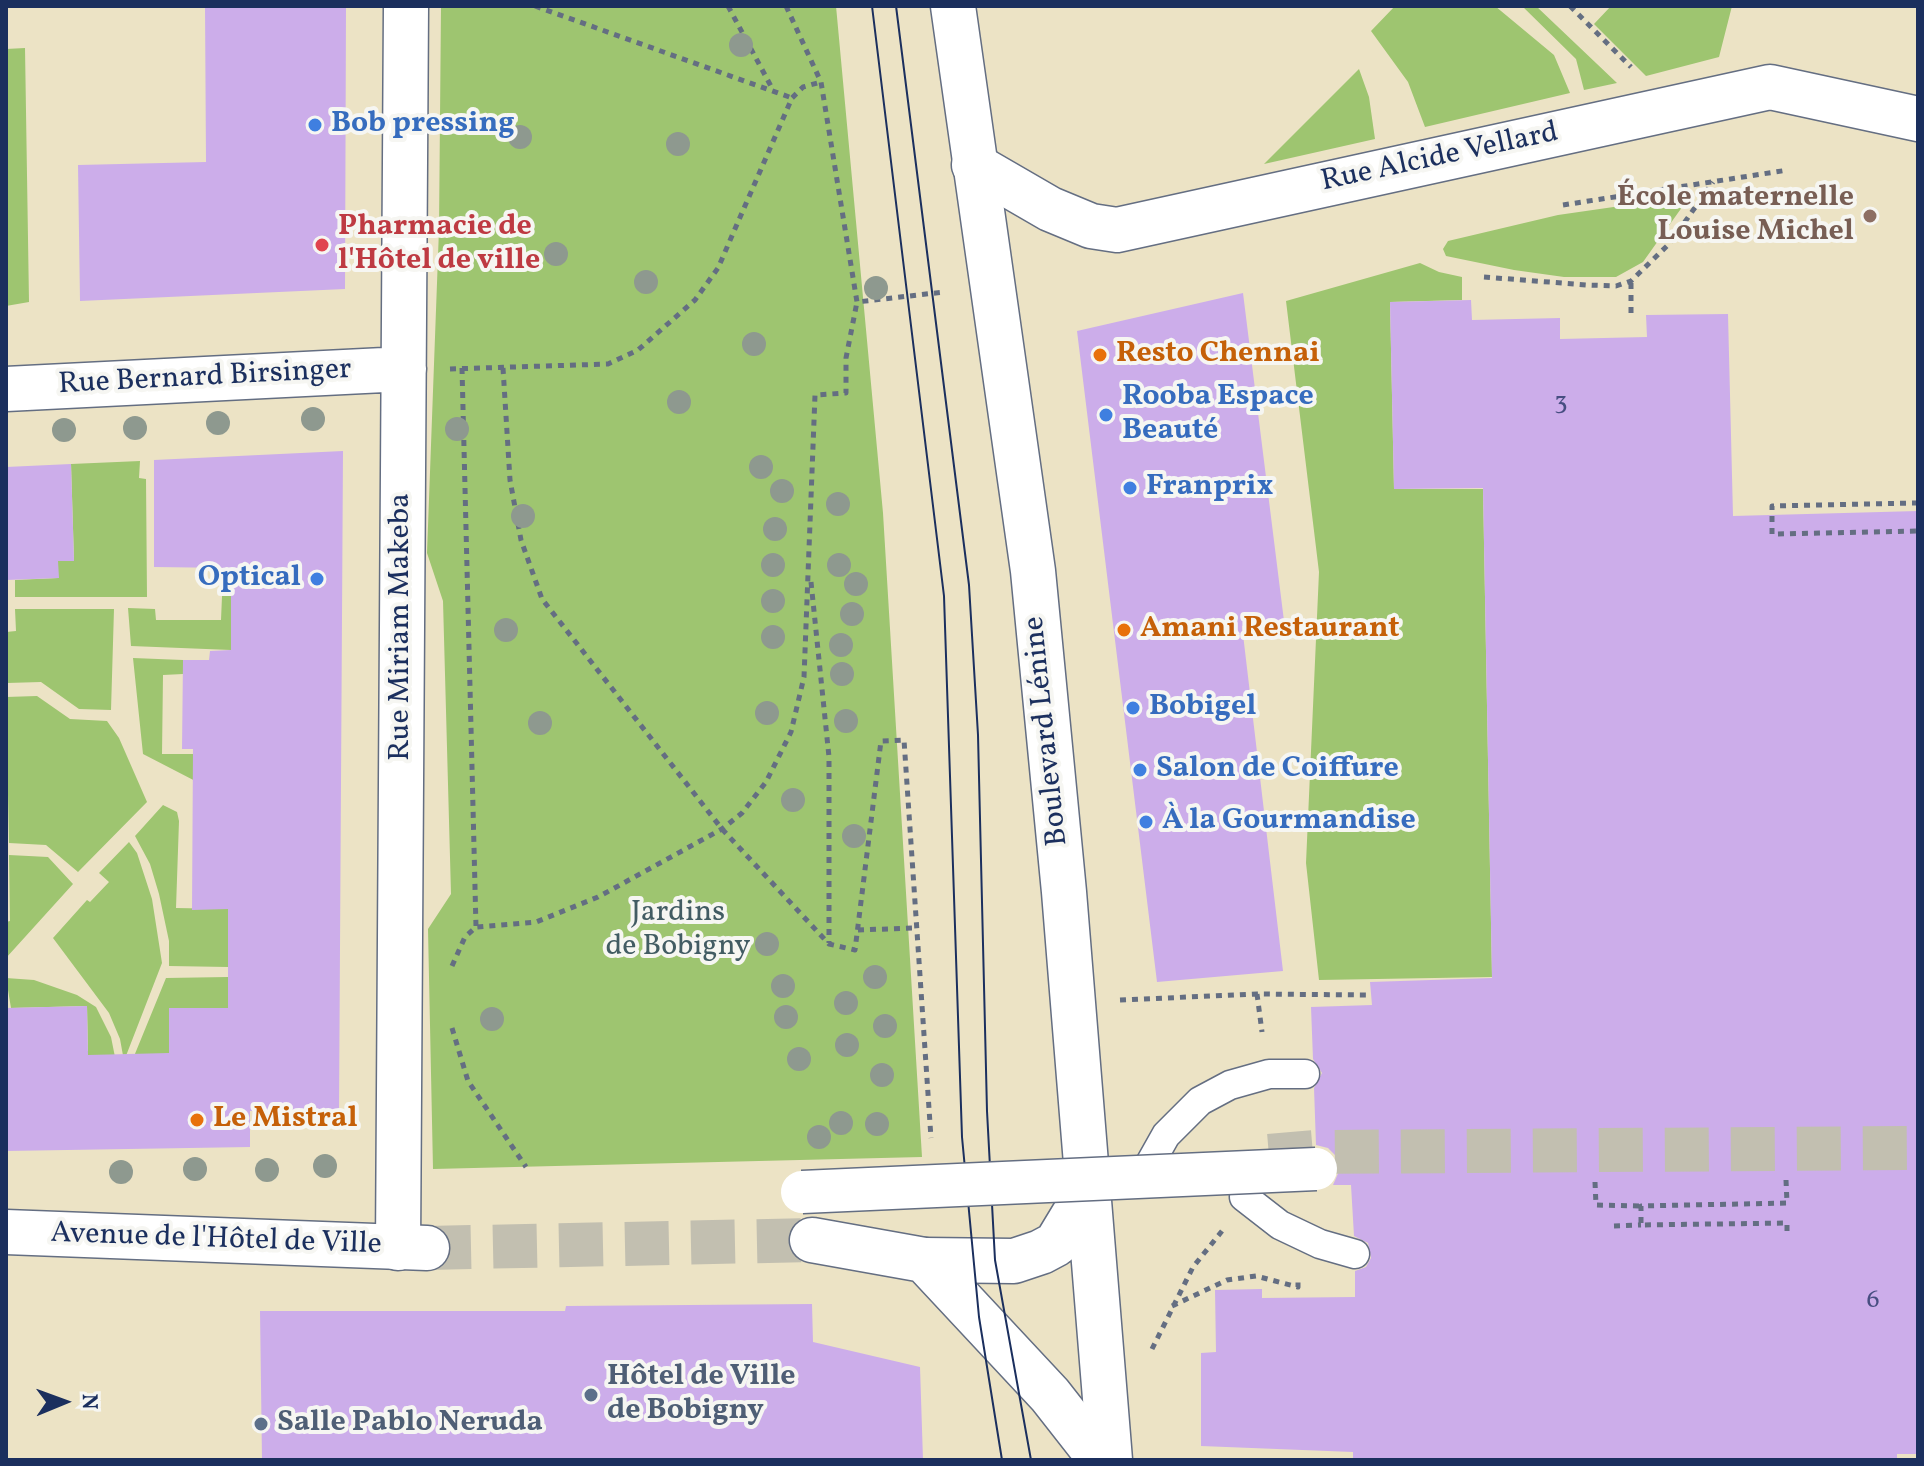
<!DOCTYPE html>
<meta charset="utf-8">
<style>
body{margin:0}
#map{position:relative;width:1924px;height:1466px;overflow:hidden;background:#ece3c5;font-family:Vollkorn,serif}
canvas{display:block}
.frame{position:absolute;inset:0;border:8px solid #1b2f5e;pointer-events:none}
.north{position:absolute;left:24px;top:1362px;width:80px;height:80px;-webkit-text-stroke:6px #f6f6f2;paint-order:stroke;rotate:89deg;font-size:22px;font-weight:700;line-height:32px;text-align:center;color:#1b2f5e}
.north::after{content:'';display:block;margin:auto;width:28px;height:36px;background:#1b2f5e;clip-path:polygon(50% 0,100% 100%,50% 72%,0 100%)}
</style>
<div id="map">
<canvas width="1924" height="1466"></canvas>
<div class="frame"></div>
<div class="north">N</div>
</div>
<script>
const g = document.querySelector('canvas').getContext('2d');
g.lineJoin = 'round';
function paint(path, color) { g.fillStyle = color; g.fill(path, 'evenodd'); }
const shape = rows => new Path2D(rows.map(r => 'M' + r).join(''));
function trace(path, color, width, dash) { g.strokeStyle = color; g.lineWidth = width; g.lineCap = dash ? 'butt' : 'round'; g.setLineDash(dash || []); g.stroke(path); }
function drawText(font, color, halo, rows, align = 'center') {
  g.font = font + ' Vollkorn,serif'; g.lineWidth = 8; g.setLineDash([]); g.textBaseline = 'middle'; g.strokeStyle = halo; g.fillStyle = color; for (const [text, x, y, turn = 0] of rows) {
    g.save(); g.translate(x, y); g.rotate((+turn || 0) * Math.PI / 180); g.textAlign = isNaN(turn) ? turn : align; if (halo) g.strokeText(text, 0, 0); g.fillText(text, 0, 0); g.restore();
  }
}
const green = shape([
 [441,6,836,6,883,513,922,1157,433,1169,428,929,451,894,443,601,427,553,439,229],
 [1395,6,1495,6,1554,55,1570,93,1425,127,1408,82,1371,31],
 [1522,6,1536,6,1617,83,1584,90,1576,59],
 [1611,6,1732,6,1719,57,1646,76,1594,24],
 [25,48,29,302,6,306,6,49],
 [1359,69,1369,97,1375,139,1264,164],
 [1690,196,1643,262,1616,277,1564,277,1514,270,1446,256,1443,249,1448,241,1558,215],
 [1420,263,1439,272,1462,277,1462,300,1390,302,1394,489,1483,489,1492,977,1319,980,1306,863,1319,572,1286,301],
 [140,461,139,478,146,479,147,597,15,597,15,580,58,578,58,561,74,560,71,464],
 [231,572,231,650,131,646,128,608,155,609,156,620,221,620,223,573],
 [15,609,114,609,111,710,79,709,41,682,7,683,6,632,16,631],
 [133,658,183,660,183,674,163,675,162,754,256,754,203,785,143,754],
 [37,696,70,719,107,721,119,738,147,802,78,872,46,845,9,843,6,697],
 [163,805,177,812,179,821,176,908,228,909,228,967,169,966,169,941,159,894,150,864,135,836],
 [129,842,137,853,152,899,162,963,124,1061,120,1039,109,1013,53,938,87,900,90,902,109,882,99,873],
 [9,855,48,857,73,884,6,958,6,922,10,921],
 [228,977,228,1008,170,1008,169,1053,130,1066,166,978],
 [6,978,34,980,77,995,96,1007,111,1037,118,1072,67,1052,88,1051,87,1006,11,1008]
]);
const building = shape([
 [205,6,346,6,345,289,80,301,78,165,206,162],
 [1243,293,1284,621,1242,626,1283,971,1157,982,1077,331],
 [1471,300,1472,320,1560,318,1560,339,1647,337,1646,315,1728,314,1733,516,1918,511,1918,1454,1897,1454,1897,1460,1353,1460,1353,1452,1201,1446,1201,1353,1216,1352,1215,1290,1262,1289,1262,1298,1355,1297,1355,1271,1366,1267,1371,1258,1368,1243,1354,1236,1351,1185,1333,1185,1340,1169,1337,1157,1328,1148,1316,1145,1314,1088,1322,1073,1313,1059,1311,1007,1372,1005,1370,982,1492,978,1483,488,1394,489,1390,302],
 [343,451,339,1112,250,1111,250,1147,6,1151,6,1008,87,1006,88,1055,169,1053,169,1008,228,1008,228,909,192,910,193,749,182,749,183,660,209,660,210,651,231,650,231,568,154,567,154,460],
 [71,464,74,561,58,561,59,578,6,580,6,467],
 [812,1304,813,1342,920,1367,923,1460,262,1460,260,1311,565,1311,566,1306]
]);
const minorTunnel = shape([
 [1269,1156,1316,1152,1918,1148]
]);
const primaryTunnel = shape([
 [427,1248,812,1240]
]);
const path = shape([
 [535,6,792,98],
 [728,6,773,90],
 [786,6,821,82,857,302,944,292],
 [1570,6,1631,67],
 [1563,205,1788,170],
 [1484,277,1587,285,1616,286,1631,281,1670,243,1713,182],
 [1631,313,1631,281],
 [462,368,476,927],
 [503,368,510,480,521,540,542,599,722,829,829,944,855,950,881,741,904,740,931,1138],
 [450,369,608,364,638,350,695,300,718,268,792,98,803,87,821,82],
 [1918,503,1772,506,1772,534,1918,531],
 [811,582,829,757,829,943],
 [858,930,915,928],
 [452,966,465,937,476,927,536,922,598,897,722,829,742,813,766,782,791,732,804,677,815,395,846,393,846,358,857,302],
 [1257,994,1262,1032],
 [1120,1000,1257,994,1371,995],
 [452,1028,468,1081,526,1167],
 [1786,1180,1787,1203,1641,1206,1641,1225,1787,1223,1787,1231],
 [1595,1182,1596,1205,1641,1206],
 [1614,1226,1641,1225],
 [1172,1306,1227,1280,1256,1276,1298,1287,1298,1278],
 [1152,1349,1193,1267,1222,1231]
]);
const service = shape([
 [1148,1167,1166,1135,1200,1101,1230,1085,1269,1074,1305,1074],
 [1244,1197,1280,1225,1320,1244,1355,1254]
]);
const minor = shape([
 [974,165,1050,209,1091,226,1117,230,1770,87,1918,119],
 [6,389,404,369],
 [398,1248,406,6]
]);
const tertiary = shape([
 [953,6,1033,571,1064,892,1110,1460],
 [924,1260,1014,1261,1041,1252,1056,1244,1088,1191]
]);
const primary = shape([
 [6,1232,427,1248],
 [812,1240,924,1260,1050,1395,1101,1460]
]);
const tram = shape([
 [872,6,944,596,962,1137,979,1317,1002,1460],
 [896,6,969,585,978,735,987,1111,995,1260,1031,1460]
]);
const pedestrianBridge = shape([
 [802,1192,1316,1169]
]);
const trees = [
 [741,45],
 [520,137],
 [678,144],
 [556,254],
 [646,282],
 [876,288],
 [754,344],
 [679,402],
 [313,419],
 [218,423],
 [135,428],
 [457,429],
 [64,430],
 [761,467],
 [782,491],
 [838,504],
 [523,516],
 [775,529],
 [773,565],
 [839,565],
 [856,584],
 [773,601],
 [852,614],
 [506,630],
 [773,637],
 [841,645],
 [842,674],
 [767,713],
 [846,721],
 [540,723],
 [793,800],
 [854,836],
 [767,944],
 [875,977],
 [783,986],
 [846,1003],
 [786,1017],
 [492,1019],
 [885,1026],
 [847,1045],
 [799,1059],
 [882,1075],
 [841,1123],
 [877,1124],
 [819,1137],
 [325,1166],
 [195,1169],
 [267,1170],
 [121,1172]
];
const markers = [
 [315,125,8,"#3f7fe0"],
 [1870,216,8,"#8d6e63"],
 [322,245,8,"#e0444e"],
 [1100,355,8,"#e8710a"],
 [1106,415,8,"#3f7fe0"],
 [1130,488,8,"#3f7fe0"],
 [317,579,8,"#3f7fe0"],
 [1124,630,8,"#e8710a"],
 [1133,708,8,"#3f7fe0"],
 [1140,770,8,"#3f7fe0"],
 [1146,822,8,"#3f7fe0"],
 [197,1120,8,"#e8710a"],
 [591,1395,8,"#5c6f8a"],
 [261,1424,8,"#5c6f8a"]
];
const numberNames = [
 ["3",1561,404],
 ["6",1873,1302]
];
const shopNames = [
 ["Bob pressing",331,125],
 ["Rooba Espace",1122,398],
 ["Beauté",1122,432],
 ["Franprix",1146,488],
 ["Optical",301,579,"right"],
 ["Bobigel",1149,708],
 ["Salon de Coiffure",1156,770],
 ["À la Gourmandise",1162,822]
];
const streetNames = [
 ["Rue Alcide Vellard",1440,159,-12],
 ["Rue Bernard Birsinger",205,379,-3],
 ["Rue Miriam Makeba",402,627,-90],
 ["Boulevard Lénine",1048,731,-96],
 ["Avenue de l'Hôtel de Ville",216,1241,2]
];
const educationNames = [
 ["École maternelle",1854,199],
 ["Louise Michel",1854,233]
];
const healthNames = [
 ["Pharmacie de",338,228],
 ["l'Hôtel de ville",338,262]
];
const foodNames = [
 ["Resto Chennai",1116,355],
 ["Amani Restaurant",1140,630],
 ["Le Mistral",213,1120]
];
const parkNames = [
 ["Jardins",678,914],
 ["de Bobigny",678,948]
];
const serviceNames = [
 ["Hôtel de Ville",607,1378],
 ["de Bobigny",607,1412],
 ["Salle Pablo Neruda",277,1424]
];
paint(green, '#9ec570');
paint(building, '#ccadea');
trace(minorTunnel, '#c2bfb0', 44, [44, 22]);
trace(primaryTunnel, '#c2bfb0', 44, [44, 22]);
trace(service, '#646e82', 31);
trace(minor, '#646e82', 47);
trace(tertiary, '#646e82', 47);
trace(primary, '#646e82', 47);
trace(path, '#646e82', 5, [6, 6]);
trace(service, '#fff', 28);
trace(minor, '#fff', 44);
trace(tertiary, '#fff', 44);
trace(primary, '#fff', 44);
trace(tram, '#1b2f5e', 2);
trace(pedestrianBridge, '#646e82', 45, []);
trace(pedestrianBridge, '#fff', 42);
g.fillStyle = '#8e998f';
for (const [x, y] of trees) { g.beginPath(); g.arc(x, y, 12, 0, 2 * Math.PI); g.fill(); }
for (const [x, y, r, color] of markers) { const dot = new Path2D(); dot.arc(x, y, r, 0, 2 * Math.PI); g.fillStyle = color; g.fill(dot); trace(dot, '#f6f6f2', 3); }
drawText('26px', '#474e81', null, numberNames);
drawText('bold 30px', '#366cbe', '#f6f6f2', shopNames, 'left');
drawText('30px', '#1b2f5e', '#f6f6f2', streetNames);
drawText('bold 30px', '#785e54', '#f6f6f2', educationNames, 'right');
drawText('bold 30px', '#be3a42', '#f6f6f2', healthNames, 'left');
drawText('bold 30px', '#c56008', '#f6f6f2', foodNames, 'left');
drawText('30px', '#425c63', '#f6f6f2', parkNames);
drawText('bold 30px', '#4e5e75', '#f6f6f2', serviceNames, 'left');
</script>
